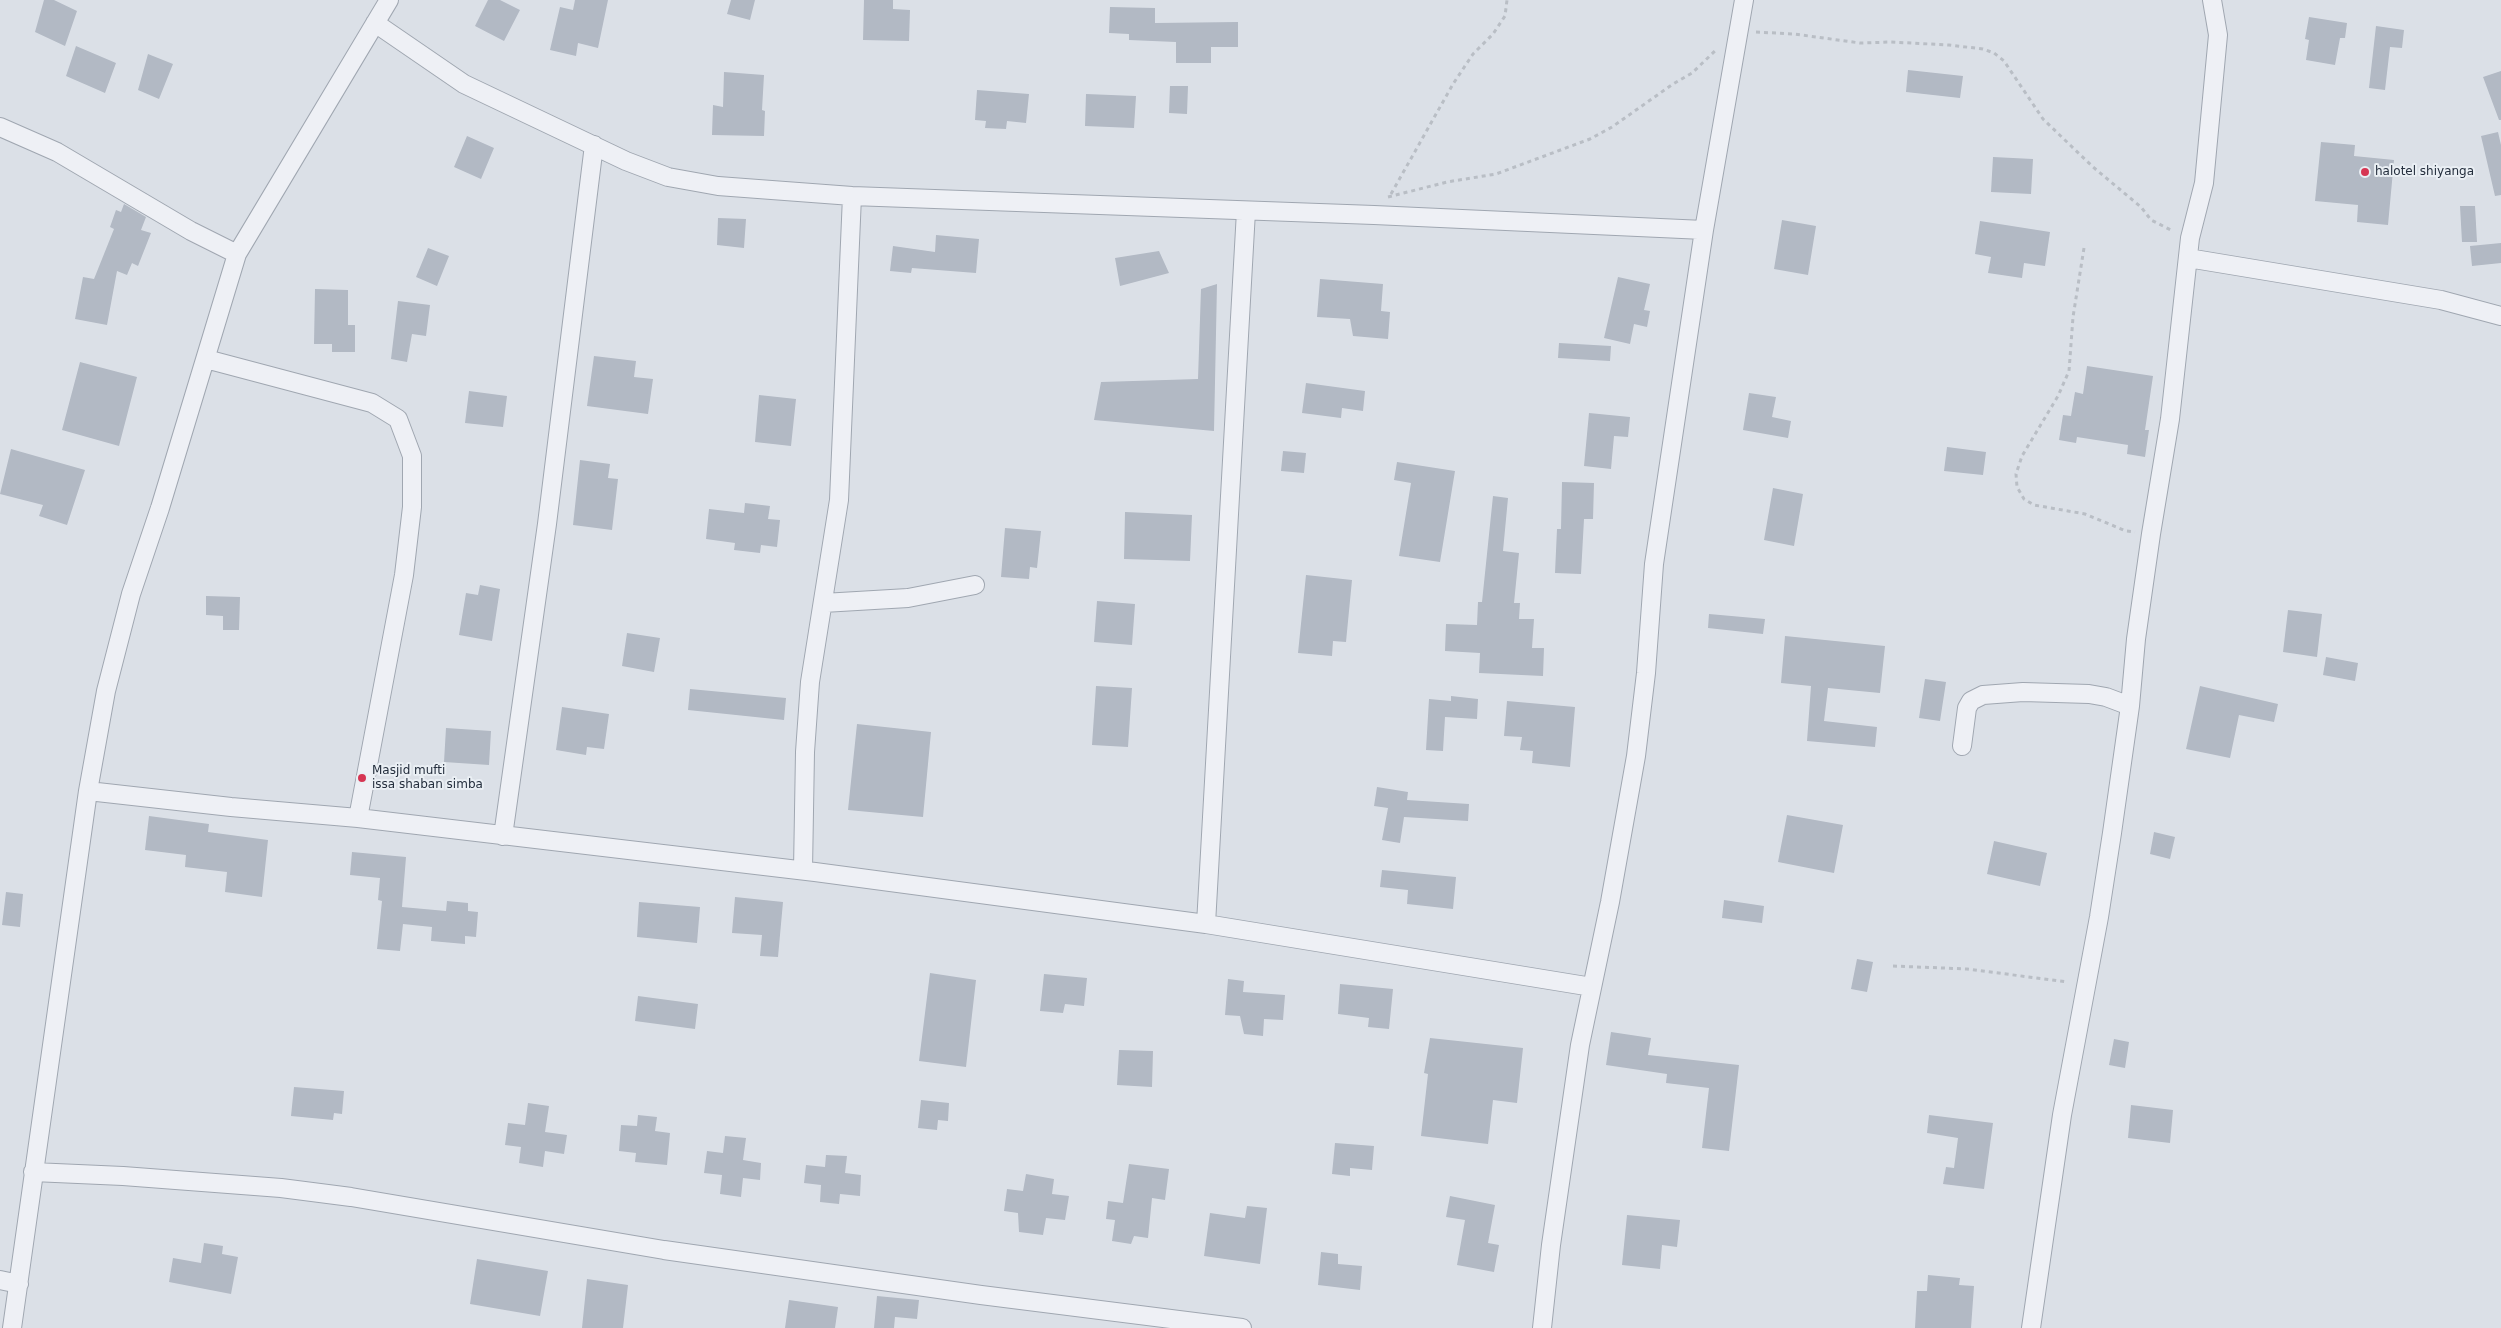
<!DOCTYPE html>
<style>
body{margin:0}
canvas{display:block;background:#dbe0e7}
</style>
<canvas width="2501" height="1328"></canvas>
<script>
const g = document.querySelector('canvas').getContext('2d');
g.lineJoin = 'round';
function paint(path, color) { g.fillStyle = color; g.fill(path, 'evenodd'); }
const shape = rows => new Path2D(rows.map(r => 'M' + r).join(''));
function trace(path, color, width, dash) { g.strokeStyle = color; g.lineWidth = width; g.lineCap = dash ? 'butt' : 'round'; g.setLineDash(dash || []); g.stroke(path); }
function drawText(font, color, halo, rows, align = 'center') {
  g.font = font + ' "DejaVu Sans",sans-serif'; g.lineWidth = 4; g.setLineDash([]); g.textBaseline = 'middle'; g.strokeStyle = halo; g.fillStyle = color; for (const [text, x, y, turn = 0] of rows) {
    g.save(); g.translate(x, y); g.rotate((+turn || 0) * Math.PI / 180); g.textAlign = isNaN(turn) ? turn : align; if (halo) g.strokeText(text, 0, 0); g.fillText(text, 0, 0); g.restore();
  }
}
const building = shape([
 [44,0,54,0,77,11,65,46,35,32],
 [488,0,500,0,520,10,504,41,475,26],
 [575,0,608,0,598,48,578,43,576,56,550,50,560,7,573,10],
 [731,0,755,0,750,20,727,14],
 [864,0,893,0,893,9,910,10,909,41,863,40],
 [1110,7,1155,8,1155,23,1238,22,1238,47,1211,47,1211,63,1176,63,1176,42,1129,40,1129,34,1109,33],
 [2309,17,2347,23,2345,38,2340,38,2335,65,2306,60,2309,40,2305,39],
 [2376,26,2404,30,2402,48,2390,47,2385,90,2369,88],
 [76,46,116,63,105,93,66,76],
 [148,54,173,64,159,99,138,90],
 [1908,70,1963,76,1960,98,1906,92],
 [2501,71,2501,120,2499,120,2483,77],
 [724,72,764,75,762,110,765,111,764,136,712,135,713,105,723,107],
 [1170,86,1188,86,1187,114,1169,113],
 [977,90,1029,94,1026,123,1007,121,1006,129,985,128,986,121,975,120],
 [1086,94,1136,96,1134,128,1085,126],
 [2498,132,2501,145,2501,195,2495,196,2481,136],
 [467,136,494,148,481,179,454,167],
 [2321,142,2355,145,2354,156,2394,160,2388,225,2357,222,2358,205,2315,201],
 [1993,157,2033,159,2031,194,1991,192],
 [124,204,146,217,141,230,151,233,138,266,132,263,127,275,117,271,107,325,75,319,83,277,94,279,114,229,110,227,116,210,121,212],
 [2460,206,2475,206,2477,242,2462,242],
 [718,218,746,219,744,248,717,245],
 [1782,220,1816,226,1808,275,1774,269],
 [1980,221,2050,232,2045,266,2024,263,2022,278,1988,273,1991,257,1975,254],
 [936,235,979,239,976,273,912,268,911,273,890,271,893,246,935,252],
 [2501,243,2501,263,2472,266,2470,246],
 [428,248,449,256,437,286,416,277],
 [1159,251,1169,273,1120,286,1115,258],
 [1618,277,1650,284,1644,310,1650,311,1647,327,1634,324,1630,344,1604,338],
 [1320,279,1383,284,1381,311,1390,312,1388,339,1353,336,1350,319,1317,317],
 [1217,284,1214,431,1094,420,1101,382,1198,379,1201,289],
 [315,289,348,290,348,325,355,325,355,352,332,352,332,344,314,344],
 [398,301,430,305,426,336,412,334,407,362,391,359],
 [1559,343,1611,346,1610,361,1558,358],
 [594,356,636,361,634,377,653,379,648,414,587,406],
 [80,362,137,377,119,446,62,430],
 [2087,366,2153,376,2145,430,2149,430,2145,457,2127,454,2128,445,2077,437,2076,443,2059,440,2063,415,2071,416,2075,392,2083,394],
 [1306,383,1365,391,1363,411,1342,408,1341,418,1302,413],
 [469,391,507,396,503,427,465,423],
 [1749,393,1776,397,1772,417,1791,421,1788,438,1743,430],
 [759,395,796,399,791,446,755,442],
 [1589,413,1630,417,1628,437,1614,436,1611,469,1584,466],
 [1947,447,1986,452,1983,475,1944,471],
 [11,449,85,470,67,525,39,516,43,505,0,494],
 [1283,451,1306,453,1304,473,1281,471],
 [580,460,610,464,608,478,618,479,612,530,573,525],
 [1397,462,1455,471,1440,562,1399,556,1411,483,1394,480],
 [1562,482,1594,483,1593,519,1584,519,1581,574,1555,573,1557,529,1561,529],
 [1773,488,1803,494,1794,546,1764,540],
 [1493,496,1508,498,1503,551,1519,553,1514,603,1520,603,1519,619,1534,619,1532,648,1544,648,1543,676,1479,673,1480,653,1445,651,1446,624,1477,625,1478,602,1482,602],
 [745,503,770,506,768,519,780,520,777,547,761,545,760,553,734,550,735,543,706,539,709,509,744,513],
 [1125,512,1192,515,1190,561,1124,559],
 [1005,528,1041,531,1037,568,1030,567,1029,579,1001,577],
 [1306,575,1352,580,1346,642,1333,641,1332,656,1298,653],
 [480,585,500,589,492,641,459,635,466,593,478,595],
 [206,596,240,597,239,630,223,630,223,616,206,615],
 [1097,601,1135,604,1132,645,1094,642],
 [2288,610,2322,614,2317,657,2283,652],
 [1709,614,1765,619,1763,634,1708,628],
 [627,633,660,638,654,672,622,666],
 [1785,636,1885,646,1880,693,1828,688,1824,721,1877,727,1875,747,1807,741,1811,686,1781,683],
 [2326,657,2358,663,2355,681,2323,675],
 [1925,679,1946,682,1940,721,1919,718],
 [1096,686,1132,688,1128,747,1092,745],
 [2200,686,2278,704,2274,722,2239,715,2230,758,2186,749],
 [690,689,786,698,784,720,688,710],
 [1451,696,1478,699,1477,719,1445,717,1443,751,1426,750,1429,699,1451,701],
 [1507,701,1575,707,1570,767,1532,763,1533,751,1520,750,1522,737,1504,736],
 [562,707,609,714,604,749,587,747,586,755,556,750],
 [857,724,931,732,923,817,848,810],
 [446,728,491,731,489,765,444,762],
 [1377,787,1408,792,1407,800,1469,804,1468,821,1404,817,1400,843,1382,840,1388,808,1374,806],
 [1787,815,1843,825,1834,873,1778,862],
 [149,816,209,824,208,832,268,840,262,897,225,892,227,872,185,867,186,855,145,850],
 [2154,832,2175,837,2170,859,2150,854],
 [1994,841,2047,853,2040,886,1987,874],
 [352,852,406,857,402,907,446,911,447,901,468,903,468,911,478,912,476,937,465,936,465,944,431,941,432,927,403,924,400,951,377,949,382,901,378,900,380,878,350,875],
 [1382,870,1456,877,1453,909,1407,904,1408,890,1380,887],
 [6,892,23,894,20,927,2,925],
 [735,897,783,902,778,957,760,956,762,935,732,933],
 [1724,900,1764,906,1762,923,1722,918],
 [639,902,700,907,697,943,637,937],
 [1857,959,1873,962,1867,992,1851,989],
 [930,973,976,980,966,1067,919,1061],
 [1044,974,1087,978,1084,1006,1065,1004,1063,1013,1040,1011],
 [1228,979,1244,981,1243,992,1285,995,1283,1020,1264,1019,1263,1036,1244,1034,1240,1016,1225,1015],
 [1340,984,1393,989,1389,1029,1368,1027,1369,1018,1338,1014],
 [638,996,698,1004,695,1029,635,1021],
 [1611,1032,1651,1038,1648,1055,1739,1065,1729,1151,1702,1148,1709,1088,1666,1083,1667,1074,1606,1065],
 [1430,1038,1523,1048,1517,1103,1493,1100,1488,1144,1421,1136,1428,1074,1424,1073],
 [2114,1039,2129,1042,2125,1068,2109,1065],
 [1119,1050,1153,1051,1152,1087,1117,1085],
 [294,1087,344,1091,342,1114,334,1113,333,1120,291,1116],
 [921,1100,949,1103,948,1121,938,1120,937,1130,918,1128],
 [528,1103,549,1106,545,1132,567,1135,564,1154,545,1151,543,1167,519,1163,521,1147,505,1145,508,1123,525,1125],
 [2131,1105,2173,1110,2170,1143,2128,1138],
 [638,1115,657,1117,655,1131,670,1133,667,1165,635,1162,636,1153,619,1151,621,1125,637,1126],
 [1929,1115,1993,1123,1984,1189,1943,1184,1946,1167,1954,1168,1958,1138,1927,1133],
 [725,1136,746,1138,743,1160,761,1163,760,1180,743,1178,741,1197,720,1194,722,1175,704,1173,707,1151,723,1153],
 [1335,1143,1374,1146,1372,1170,1350,1168,1350,1176,1332,1174],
 [826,1155,847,1156,845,1173,861,1175,860,1196,840,1194,839,1204,820,1202,821,1185,804,1183,806,1165,825,1167],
 [1129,1164,1169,1169,1165,1200,1152,1198,1148,1238,1134,1236,1131,1244,1112,1241,1115,1220,1106,1219,1108,1201,1123,1203],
 [1026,1174,1054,1179,1052,1194,1069,1196,1065,1220,1046,1218,1043,1235,1019,1232,1018,1213,1004,1211,1007,1189,1023,1191],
 [1450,1196,1495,1205,1488,1243,1499,1245,1494,1272,1457,1265,1465,1220,1446,1217],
 [1247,1206,1267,1208,1260,1264,1204,1256,1210,1213,1245,1218],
 [1627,1215,1680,1220,1677,1247,1662,1245,1660,1269,1622,1265],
 [204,1243,223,1246,222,1254,238,1257,231,1294,169,1282,173,1258,201,1263],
 [1321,1252,1338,1254,1338,1264,1362,1266,1360,1290,1318,1285],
 [477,1259,548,1271,540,1316,470,1304],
 [1928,1275,1960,1278,1959,1285,1974,1286,1971,1328,1915,1328,1917,1291,1927,1291],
 [587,1279,628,1285,623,1328,582,1328],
 [877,1296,919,1300,917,1319,895,1317,894,1328,874,1328],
 [789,1300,838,1307,835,1328,785,1328]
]);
const path = shape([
 [1756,32,1794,34,1860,43,1891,42,1949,45,1983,49,1994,53,2004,61,2043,119,2093,167,2141,207,2151,220,2173,231],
 [1391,194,1453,84,1473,54,1493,34,1505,16,1507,0],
 [1388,197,1447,182,1496,174,1590,139,1612,127,1673,84,1692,73,1716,50],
 [2084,248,2073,317,2069,371,2058,396,2022,456,2016,474,2017,487,2024,499,2034,505,2085,514,2126,531,2135,532],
 [1893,966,1967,969,2068,982]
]);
const street = shape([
 [375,23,464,84,626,161,668,177,718,186,852,196,1374,215,1704,230],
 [0,127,57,152,191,231,237,254],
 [2188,258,2441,300,2501,316],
 [206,359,372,403,398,419,412,456,412,507,404,575,358,818],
 [823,603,908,598,975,585],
 [1962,746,1967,708,1971,701,1983,695,2023,692,2089,694,2106,697,2130,706],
 [88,791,231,807,358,818,815,872,1206,924,1592,987],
 [503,836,547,524,594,145],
 [803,870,805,752,810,682,839,500,852,196],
 [1206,924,1246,211],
 [33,1172,123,1176,281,1188,351,1197,664,1250,981,1295,1242,1328],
 [0,1280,19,1284],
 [12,1328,88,791,106,691,131,594,160,508,237,254,389,0],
 [1542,1328,1551,1245,1580,1045,1610,902,1636,756,1646,673,1654,564,1704,230,1744,0],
 [2031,1328,2062,1115,2099,917,2112,833,2130,706,2136,639,2151,534,2170,419,2190,238,2204,183,2218,35,2212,0]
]);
const markers = [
 [2365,172,5,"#d63552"],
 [362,778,5,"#d63552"]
];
const poiNames = [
 ["halotel shiyanga",2375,172],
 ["Masjid mufti",372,771],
 ["issa shaban simba",372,785]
];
paint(building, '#b2b9c4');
trace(street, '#a0a7b1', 20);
trace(path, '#b9bec5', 3, [4, 4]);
trace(street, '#eef0f5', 18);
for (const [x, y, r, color] of markers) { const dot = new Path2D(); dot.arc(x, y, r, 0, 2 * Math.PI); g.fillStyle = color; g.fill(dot); trace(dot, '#eaeff4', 2); }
drawText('12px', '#242e3d', '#eaeff4', poiNames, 'left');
</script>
